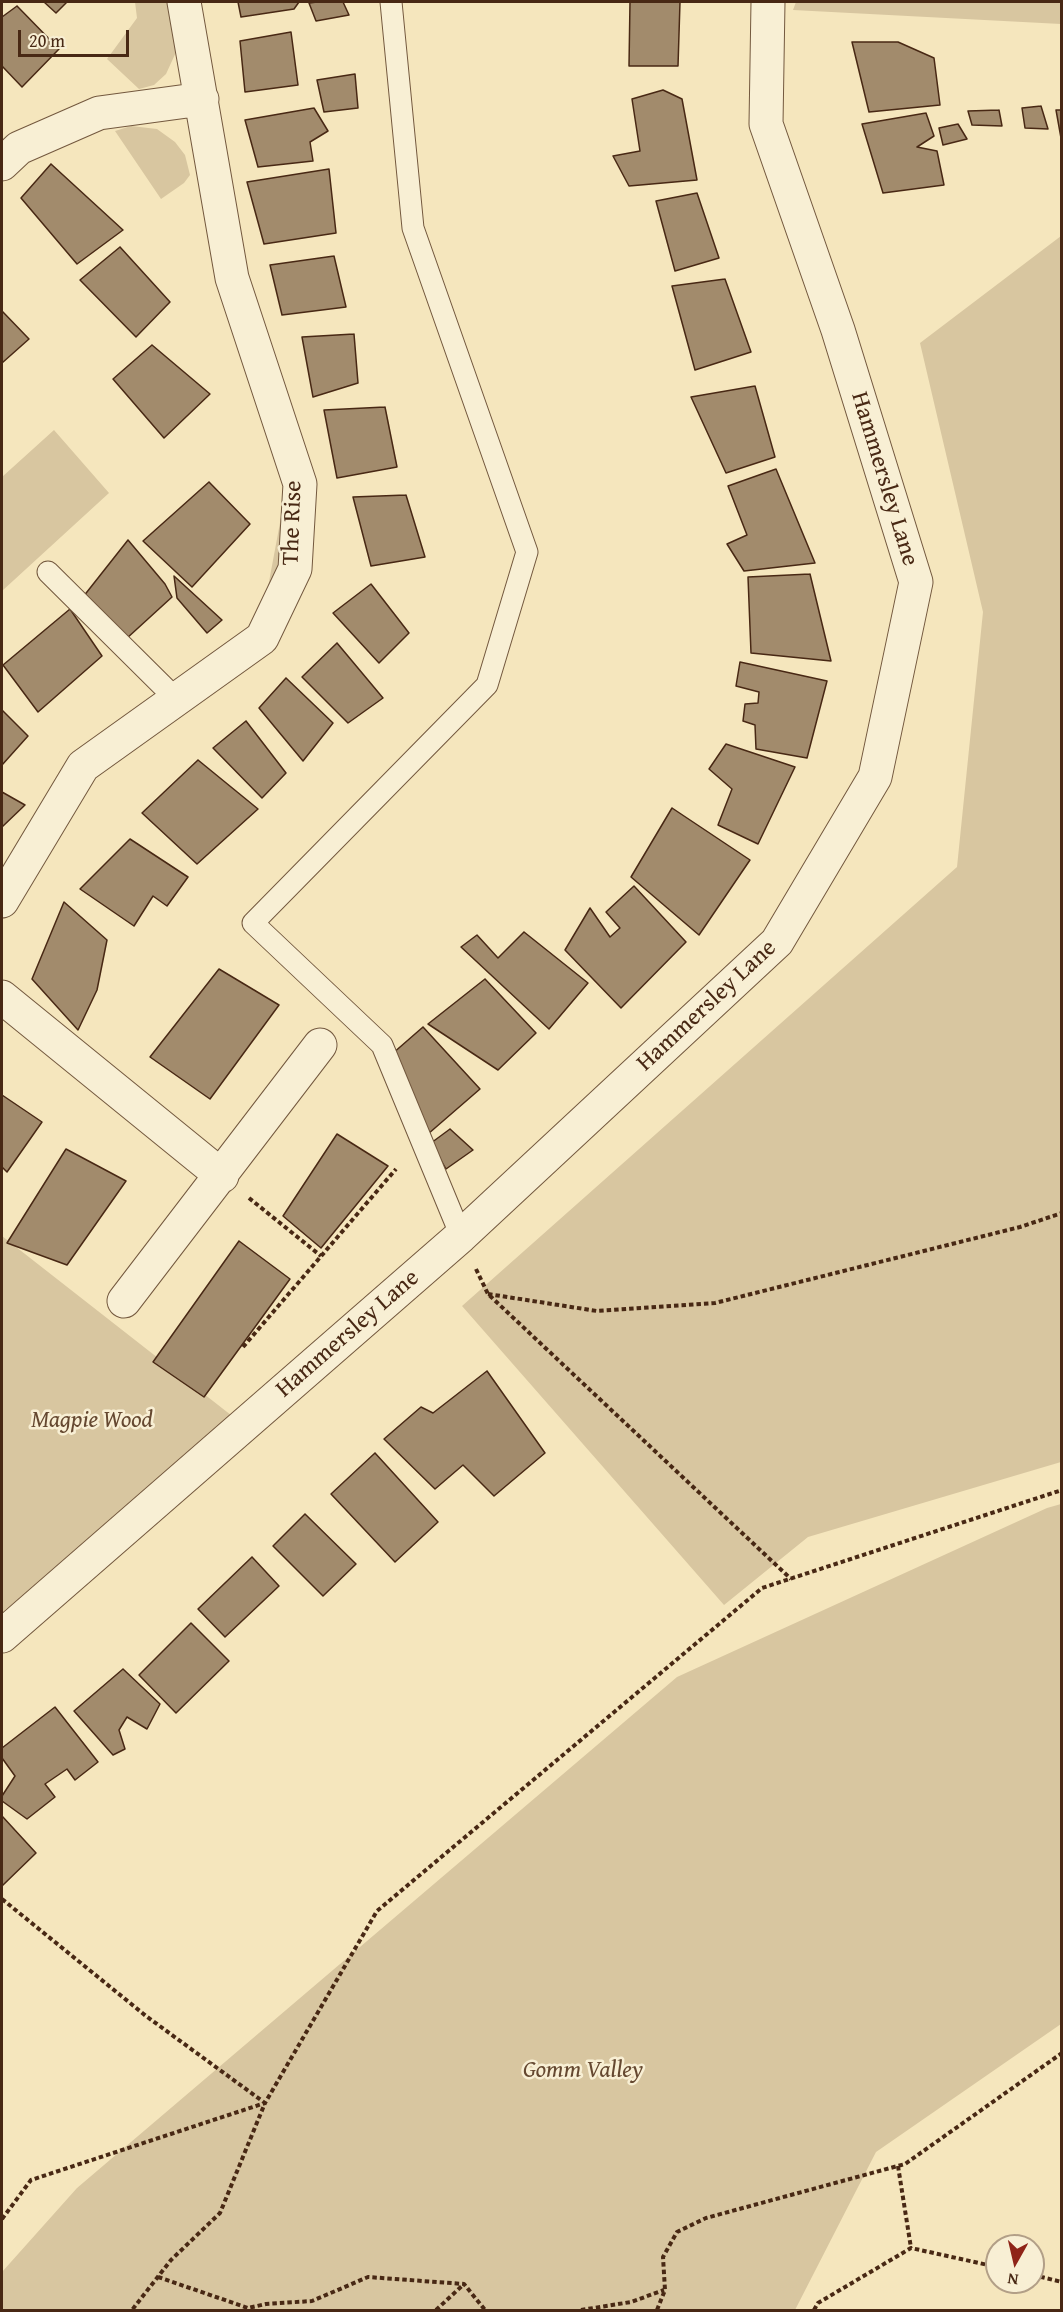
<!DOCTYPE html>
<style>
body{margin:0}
#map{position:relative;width:1063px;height:2312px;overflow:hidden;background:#f5e6bd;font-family:"Gentium Book Plus",serif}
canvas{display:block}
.frame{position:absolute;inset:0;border:3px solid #482814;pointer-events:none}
.north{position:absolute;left:985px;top:2234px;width:60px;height:60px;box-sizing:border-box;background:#f8efd4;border:2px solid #b29f87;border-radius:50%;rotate:188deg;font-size:16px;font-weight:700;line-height:24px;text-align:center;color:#482814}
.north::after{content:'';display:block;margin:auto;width:21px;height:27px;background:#8f2418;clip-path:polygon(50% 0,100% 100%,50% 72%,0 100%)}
.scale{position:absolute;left:18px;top:30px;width:111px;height:27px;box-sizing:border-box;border:3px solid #482814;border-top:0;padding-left:8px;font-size:18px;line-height:21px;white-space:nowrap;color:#482814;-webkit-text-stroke:4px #f8efd4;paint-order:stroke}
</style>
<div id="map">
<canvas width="1063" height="2312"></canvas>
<div class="frame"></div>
<div class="north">N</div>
<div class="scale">20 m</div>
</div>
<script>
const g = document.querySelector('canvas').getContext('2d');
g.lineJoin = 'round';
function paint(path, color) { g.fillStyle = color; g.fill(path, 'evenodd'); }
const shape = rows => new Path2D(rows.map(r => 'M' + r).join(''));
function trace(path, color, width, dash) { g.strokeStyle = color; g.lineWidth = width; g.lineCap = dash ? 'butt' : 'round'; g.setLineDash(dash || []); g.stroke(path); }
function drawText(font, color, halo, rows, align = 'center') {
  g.font = font + ' "Gentium Book Plus",serif'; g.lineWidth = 5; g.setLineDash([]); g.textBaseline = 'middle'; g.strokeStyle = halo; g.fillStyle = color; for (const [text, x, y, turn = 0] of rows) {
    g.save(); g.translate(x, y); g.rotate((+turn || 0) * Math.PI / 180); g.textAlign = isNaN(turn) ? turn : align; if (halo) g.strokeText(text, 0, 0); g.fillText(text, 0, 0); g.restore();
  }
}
const green = shape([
 [135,2,168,2,177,50,166,74,154,85,139,89,107,59,137,18],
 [796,2,1061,2,1061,24,793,10],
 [131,126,157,129,175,142,185,155,190,175,184,183,161,199,115,131],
 [1061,236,1061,1462,808,1537,724,1605,462,1306,957,867,983,612,920,343],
 [54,430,109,493,2,591,2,477],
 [282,512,293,540,263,614],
 [2,1236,236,1419,71,1559,2,1612],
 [1061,1504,1061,2024,876,2152,795,2310,2,2310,2,2272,77,2188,677,1677,1047,1508]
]);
const building = shape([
 [44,2,67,2,56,13,44,2],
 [238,2,299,2,294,9,241,17,238,2],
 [317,2,343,2,349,15,316,21,309,3,317,2],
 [630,2,680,2,678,66,629,66,630,2],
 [17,6,59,49,22,87,2,66,2,17,17,6],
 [291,32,298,85,245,92,240,41,291,32],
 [852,42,898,42,934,58,940,105,869,112,852,42],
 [355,74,358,108,324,112,317,80,355,74],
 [663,90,682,99,697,180,629,186,613,156,640,151,632,99,663,90],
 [1041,106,1048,129,1025,128,1022,108,1041,106],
 [314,108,328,131,310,142,313,161,258,167,245,120,314,108],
 [999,110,1002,126,972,125,968,111,999,110],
 [1056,110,1062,110,1062,138,1061,138,1056,110],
 [926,113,934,136,917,147,937,151,944,185,883,193,862,124,926,113],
 [958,124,967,139,943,145,939,128,958,124],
 [51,164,123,230,77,264,21,198,51,164],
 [329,169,336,233,264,244,247,182,329,169],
 [697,193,719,258,675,271,656,201,697,193],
 [120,247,170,302,136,337,80,280,120,247],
 [334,256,346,307,282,315,270,265,334,256],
 [725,279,751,352,695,370,672,286,725,279],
 [2,311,29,339,2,363,2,311],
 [354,334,358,383,313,397,302,337,354,334],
 [152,345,210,394,164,438,113,379,152,345],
 [755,386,775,457,726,473,691,397,755,386],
 [385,407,397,467,337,478,324,410,385,407],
 [776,469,815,563,744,571,727,544,747,535,728,486,776,469],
 [209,482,250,524,192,587,143,541,209,482],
 [406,495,425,557,371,566,353,497,406,495],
 [128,540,165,584,172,597,126,639,83,597,128,540],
 [810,574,831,661,751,653,748,577,810,574],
 [174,576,222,620,207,633,177,598,174,576],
 [371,584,409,633,379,663,333,613,371,584],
 [70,609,102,656,38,712,3,665,70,609],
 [337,643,383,698,348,723,302,677,337,643],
 [740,662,827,681,807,758,756,749,755,725,743,721,745,704,758,703,759,692,736,686,740,662],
 [286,678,333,723,303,761,259,708,286,678],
 [2,710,28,736,2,765,2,710],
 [246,721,286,773,262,798,213,748,246,721],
 [726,744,795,767,758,844,718,825,732,789,709,769,726,744],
 [198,760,258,809,197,864,142,813,198,760],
 [2,792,25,805,2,827,2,792],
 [672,808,750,860,699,935,631,877,672,808],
 [130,839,188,877,167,906,153,896,134,926,80,889,130,839],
 [634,886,686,942,621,1008,565,950,590,908,610,937,620,928,606,912,634,886],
 [64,902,107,940,97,990,78,1030,32,979,64,902],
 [524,932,588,983,549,1029,461,947,477,935,498,958,524,932],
 [219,969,279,1005,210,1099,150,1057,219,969],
 [485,979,536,1033,498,1070,428,1024,485,979],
 [423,1027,480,1089,428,1134,392,1054,423,1027],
 [2,1095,42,1122,7,1172,2,1167,2,1095],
 [450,1129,473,1150,446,1169,431,1143,450,1129],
 [337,1134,388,1166,321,1248,283,1216,337,1134],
 [66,1149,126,1181,67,1265,7,1243,66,1149],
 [239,1241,290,1279,204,1397,153,1362,239,1241],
 [487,1371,545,1453,494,1496,463,1465,435,1489,384,1439,421,1407,433,1413,487,1371],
 [375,1453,438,1522,395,1562,331,1494,375,1453],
 [305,1514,356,1564,323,1596,273,1546,305,1514],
 [252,1557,279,1586,225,1637,198,1609,252,1557],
 [191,1623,229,1661,176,1713,139,1675,191,1623],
 [123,1669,160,1704,147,1729,127,1717,119,1730,125,1749,113,1755,74,1711,123,1669],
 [55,1707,98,1762,75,1780,67,1769,45,1784,55,1797,27,1819,2,1801,2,1796,15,1776,2,1758,2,1748,55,1707],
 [2,1816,36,1853,2,1886,2,1816]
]);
const path = shape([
 [249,1198,321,1256],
 [476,1269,488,1294,791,1579],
 [488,1294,597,1311,715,1303,1020,1227,1062,1213],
 [243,1347,396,1169],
 [2,1899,146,2016,265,2103,220,2213,171,2260,132,2310],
 [898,2166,911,2248],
 [2,2219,31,2180,265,2103,377,1911,762,1588,1062,1490],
 [1033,2275,1062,2282],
 [158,2277,248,2308,266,2304,312,2301,368,2277,464,2284,485,2310],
 [436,2310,463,2285],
 [581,2310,631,2302,664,2290],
 [657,2310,665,2290,663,2257,677,2232,706,2218,905,2164,1062,2053],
 [814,2310,818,2303,911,2248,997,2267]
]);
const lane = shape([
 [391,2,413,228,527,552,487,685,253,923,382,1045,461,1236],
 [48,572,175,698]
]);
const street = shape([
 [2,164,19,148,99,113,202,99],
 [2,901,83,766,262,638,295,569,300,484,232,278,184,2],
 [2,997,222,1176],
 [124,1301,320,1045],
 [2,1636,461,1236,777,942,875,777,916,582,838,330,766,124,768,2]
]);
const streetNames = [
 ["Hammersley Lane",884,479,73],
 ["The Rise",293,523,-88],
 ["Hammersley Lane",707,1006,-43],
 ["Hammersley Lane",348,1334,-41]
];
const parkNames = [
 ["Magpie Wood",92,1421],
 ["Gomm Valley",583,2071]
];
paint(green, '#d8c6a0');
paint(building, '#a28b6c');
trace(building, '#482814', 1.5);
trace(lane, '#73583e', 23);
trace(street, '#73583e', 35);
trace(path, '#482814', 4, [4.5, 3]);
trace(lane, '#f8efd4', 21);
trace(street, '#f8efd4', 33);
drawText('24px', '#482814', '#f8efd4', streetNames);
drawText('italic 24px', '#654830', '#f8efd4', parkNames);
</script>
